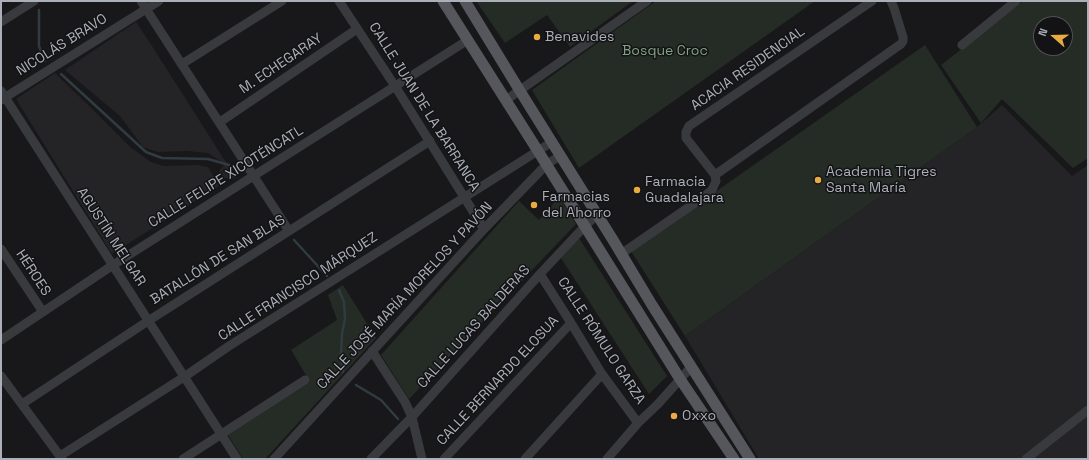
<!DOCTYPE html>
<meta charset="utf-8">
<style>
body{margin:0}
#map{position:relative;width:1089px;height:460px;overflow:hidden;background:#18181a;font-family:"Space Grotesk",sans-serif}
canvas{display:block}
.frame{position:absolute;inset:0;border:2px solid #abafb8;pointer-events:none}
.north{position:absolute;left:1033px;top:16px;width:40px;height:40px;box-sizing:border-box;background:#131315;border:1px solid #505156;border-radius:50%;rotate:290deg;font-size:11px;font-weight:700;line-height:16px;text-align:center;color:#abafb8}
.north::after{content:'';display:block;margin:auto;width:14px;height:18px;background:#e7ab42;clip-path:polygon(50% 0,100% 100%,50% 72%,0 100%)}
</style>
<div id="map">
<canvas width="1089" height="460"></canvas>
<div class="frame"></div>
<div class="north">N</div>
</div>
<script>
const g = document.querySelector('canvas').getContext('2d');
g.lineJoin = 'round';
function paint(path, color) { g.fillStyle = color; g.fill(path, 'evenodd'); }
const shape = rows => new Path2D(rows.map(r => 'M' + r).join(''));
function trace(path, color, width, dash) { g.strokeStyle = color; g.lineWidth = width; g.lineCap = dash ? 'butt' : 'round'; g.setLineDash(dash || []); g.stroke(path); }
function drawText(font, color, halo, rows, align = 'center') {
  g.font = font + ' "Space Grotesk",sans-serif'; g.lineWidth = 3; g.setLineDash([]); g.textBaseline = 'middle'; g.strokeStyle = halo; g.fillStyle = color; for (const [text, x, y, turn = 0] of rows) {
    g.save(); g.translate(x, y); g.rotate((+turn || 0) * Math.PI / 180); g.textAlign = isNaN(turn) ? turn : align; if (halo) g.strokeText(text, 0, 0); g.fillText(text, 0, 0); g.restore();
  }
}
const built = shape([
 [136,22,152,46,236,178,223,178,219,171,225,164,208,153,187,151,158,152,143,147,120,116,65,70],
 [55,73,85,102,130,147,151,162,163,166,197,165,208,167,219,186,112,254,16,99],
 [1002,105,1072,176,1088,165,1088,459,759,459,685,336,977,127]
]);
const green = shape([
 [476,1,633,1,570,47,547,15,505,43],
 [656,1,815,1,579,168,532,90],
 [1023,1,1088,1,1088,158,1073,168,1002,99,981,123,941,65],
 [1041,24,1065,24,1065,48,1041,48],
 [925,45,977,127,685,336,631,251],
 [559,197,576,224,409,399,381,355,519,201,539,220],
 [579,238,667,376,649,394,561,258],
 [343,285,376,338,265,459,243,459,228,435,310,382,291,350,337,320,328,295]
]);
const stream = shape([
 [39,10,39,46,45,61],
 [61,74,146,152,162,158,208,159,229,165],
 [294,240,327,276],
 [339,290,344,302,345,319,342,334,341,356,343,372],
 [356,385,381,400,398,419]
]);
const minor = shape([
 [141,1,289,231],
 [339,1,395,86,484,229],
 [1,22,34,1],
 [962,45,1016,1],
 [182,64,282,1],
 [1,91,237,459],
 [1,100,159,1],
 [506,100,647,1],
 [220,122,357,29],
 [715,175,901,44,903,41,903,37,894,8,891,1],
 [1,249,43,312],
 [621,254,705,196,712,190,716,181,715,175,686,138,686,132,689,126,872,1],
 [540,274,571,323,602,374,638,423],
 [1,340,113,265,468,40],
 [372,351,405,402,412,417,422,459],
 [1,376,62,459],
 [22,404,148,321,430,141],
 [60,456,184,377,229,346,552,142],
 [183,459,305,380],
 [274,459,484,229,547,164,560,156],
 [371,459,412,417,540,274,585,226,597,215],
 [444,459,571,323],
 [525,459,602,374],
 [607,459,638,423,658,404,691,367],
 [1026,459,1088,410]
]);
const major = shape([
 [443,1,538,151,680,379,734,459],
 [465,1,520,91,613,240,652,305,750,459]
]);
const markers = [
 [537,37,4,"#e7ab42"],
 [818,180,4,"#e7ab42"],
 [637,190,4,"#e7ab42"],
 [534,205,4,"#e7ab42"],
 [674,416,4,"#e7ab42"]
];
const poiNames = [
 ["Benavides",545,37],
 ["Academia Tigres",826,172],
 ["Santa María",826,188],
 ["Farmacia",645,182],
 ["Guadalajara",645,198],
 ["Farmacias",542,197],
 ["del Ahorro",542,213],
 ["Oxxo",682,416]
];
const streetNames = [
 ["NICOLÁS BRAVO",62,45,-32],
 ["M. ECHEGARAY",281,64,-34],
 ["ACACIA RESIDENCIAL",748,69,-35],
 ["CALLE JUAN DE LA BARRANCA",424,107,58],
 ["CALLE FELIPE XICOTÉNCATL",226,177,-32],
 ["AGUSTÍN MELGAR",111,237,57],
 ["BATALLÓN DE SAN BLAS",218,260,-32],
 ["HÉROES",33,273,57],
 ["CALLE FRANCISCO MÁRQUEZ",298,287,-33],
 ["CALLE JOSÉ MARÍA MORELOS Y PAVÓN",405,296,-47],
 ["CALLE LUCAS BALDERAS",474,327,-48],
 ["CALLE RÓMULO GARZA",601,341,57],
 ["CALLE BERNARDO ELOSUA",498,381,-47]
];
const parkNames = [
 ["Bosque Croc",665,51]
];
paint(built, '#242426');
paint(green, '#242c25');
trace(stream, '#313b42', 2.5);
trace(minor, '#393a3e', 9);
trace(major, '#55575d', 11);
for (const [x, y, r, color] of markers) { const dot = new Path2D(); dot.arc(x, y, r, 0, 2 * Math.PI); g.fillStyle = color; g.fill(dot); trace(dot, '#131315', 1.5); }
drawText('14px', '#abafb8', '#131315', poiNames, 'left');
drawText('14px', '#abafb8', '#131315', streetNames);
drawText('14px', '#83a284', '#131315', parkNames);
</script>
